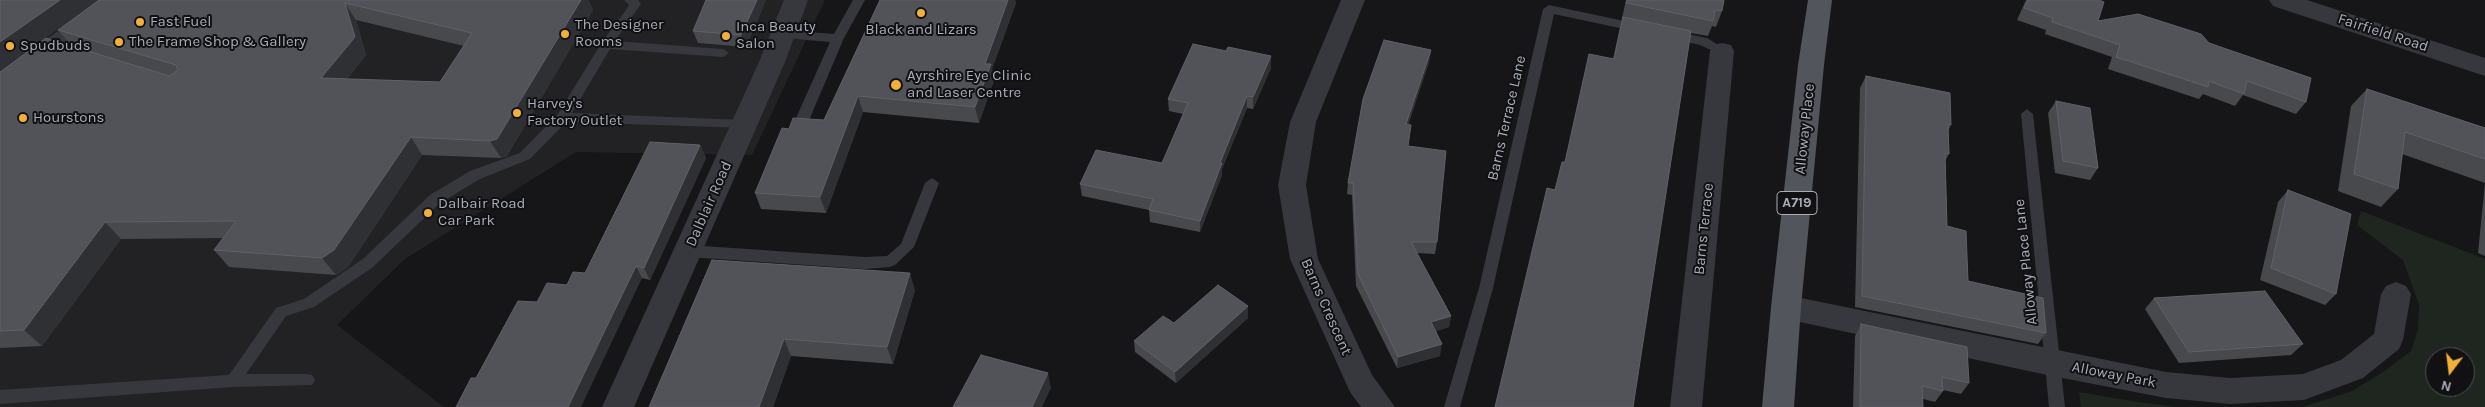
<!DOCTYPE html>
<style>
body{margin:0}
#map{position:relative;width:2485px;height:407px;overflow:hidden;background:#161618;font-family:Karla,sans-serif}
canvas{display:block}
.north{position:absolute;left:2425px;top:347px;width:50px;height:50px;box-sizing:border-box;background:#111113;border:1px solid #4d4f55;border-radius:50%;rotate:195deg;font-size:14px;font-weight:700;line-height:20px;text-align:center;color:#a8adb8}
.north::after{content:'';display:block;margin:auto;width:18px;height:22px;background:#f2b134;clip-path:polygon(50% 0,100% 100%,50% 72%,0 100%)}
</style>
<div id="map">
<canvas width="2485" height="407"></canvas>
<div class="north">N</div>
</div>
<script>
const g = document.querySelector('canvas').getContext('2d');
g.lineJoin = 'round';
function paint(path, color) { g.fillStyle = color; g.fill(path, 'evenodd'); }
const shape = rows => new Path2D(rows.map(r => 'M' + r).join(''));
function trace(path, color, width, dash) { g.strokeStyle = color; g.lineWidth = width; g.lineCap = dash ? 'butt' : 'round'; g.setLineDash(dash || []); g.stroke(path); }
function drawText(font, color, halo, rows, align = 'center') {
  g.font = font + ' Karla,sans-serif'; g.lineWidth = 4; g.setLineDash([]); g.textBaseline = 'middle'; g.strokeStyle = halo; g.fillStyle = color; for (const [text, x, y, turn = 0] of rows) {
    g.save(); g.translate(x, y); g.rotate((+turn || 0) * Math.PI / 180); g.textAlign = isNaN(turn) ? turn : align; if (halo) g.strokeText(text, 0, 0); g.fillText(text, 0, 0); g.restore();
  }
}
const built = shape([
 [0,0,825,0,752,155,576,152,405,259,337,325,444,407,0,407]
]);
const green = shape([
 [2361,211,2485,259,2485,407,2303,407,2352,391,2383,372,2411,351,2418,329,2419,304,2403,260,2357,225],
 [2435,357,2465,357,2465,387,2435,387],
 [2079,392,2138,402,2178,407,2081,407]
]);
const lane = shape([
 [624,0,638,0,641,4,615,41,723,49,729,53,723,57,610,49,572,113,743,120,750,125,748,128,566,122,530,159,480,179,440,203,373,267,314,307,286,316,246,374,307,374,312,375,315,380,312,385,233,387,0,404,0,390,229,375,276,308,304,299,363,259,430,195,470,171,520,153,558,114,602,42,626,10,629,5,624,0],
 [853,0,865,0,844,38,810,118,808,121,798,121,796,118,830,42,784,38,778,34,784,30,834,34,853,0],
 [1549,5,1638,24,1644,28,1638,32,1554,14,1493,288,1460,407,1444,407,1479,288,1543,9,1549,5],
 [1673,31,1707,38,1728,51,1722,55,1700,45,1669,38,1667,35,1669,32,1673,31],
 [2027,109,2033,114,2065,407,2049,407,2021,114,2027,109],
 [932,178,939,183,914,247,895,265,890,267,865,269,688,257,683,255,681,251,683,247,688,245,865,257,887,256,901,244,925,183,932,178]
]);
const street = shape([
 [101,0,129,0,125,6,9,92,0,95,0,73,101,0],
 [784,0,808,0,785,62,634,407,602,407,759,62,784,0],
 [1341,0,1365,0,1316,122,1306,185,1318,259,1372,375,1395,407,1361,407,1350,392,1290,259,1278,185,1290,122,1341,0],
 [2269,0,2307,0,2485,58,2485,76,2273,6,2269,0],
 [1722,43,1731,45,1734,51,1702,407,1670,407,1710,51,1713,45,1722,43],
 [2396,282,2406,286,2411,294,2403,340,2399,349,2363,378,2304,400,2230,404,2166,398,2052,376,1786,319,1776,315,1771,307,1776,299,1786,295,2166,372,2230,378,2303,374,2341,360,2374,334,2381,294,2386,286,2396,282]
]);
const primary = shape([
 [1808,0,1832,0,1824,65,1801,307,1794,407,1762,407,1771,307,1798,65,1808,0]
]);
const wall = shape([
 [99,0,588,0,593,10,507,156,501,158,422,155,348,267,336,275,229,267,214,250,224,238,121,239,42,346,0,348,0,72,72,46,58,30],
 [356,20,464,46,440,82,347,79,366,55],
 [766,0,746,47,698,43,693,31],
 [880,0,1015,0,1016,3,992,69,994,80,979,123,863,112,826,213,761,209,755,193,789,129,824,120],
 [1626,0,1722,11,1716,27,1712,26,1708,36,1691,33,1555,190,1565,162,1589,54,1613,59],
 [2026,0,2099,0,2098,21,2209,43,2306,102,2296,114,2243,95,2235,106,2203,94,2199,99,2108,69,2112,57,2045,34,2046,30,2017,20],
 [1431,50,1429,62,1408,125,1408,146,1437,242,1435,254,1417,253,1451,316,1449,327,1436,331,1440,356,1397,368,1356,286,1352,195,1347,194,1348,183],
 [1226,51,1271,68,1253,109,1247,108,1222,169,1222,175,1200,232,1150,222,1149,210,1082,196,1080,184,1162,163,1183,114,1169,111,1168,99],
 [1866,76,1951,125,1948,131,1949,154,1945,161,1947,226,1968,281,2046,333,2038,344,1855,307,1860,88],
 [2367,89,2485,128,2485,183,2402,154,2398,189,2381,207,2338,191,2351,106],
 [2056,101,2098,168,2090,180,2055,173,2048,113],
 [700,145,706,158,650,280,642,278,476,378,537,302,585,273],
 [2485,183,2485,256,2478,253],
 [2288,190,2336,294,2325,305,2260,280,2278,202],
 [712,260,915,290,893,364,791,356,773,407,649,407],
 [2154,298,2303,344,2291,355,2179,363,2145,309],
 [1248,306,1248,318,1176,383,1135,352,1134,341,1174,323],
 [1861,324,1969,383,1961,394,1943,390,1943,391,1935,402,1923,399,1923,407,1853,407,1855,336]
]);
const shadedWall = shape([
 [60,0,98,0,0,71,0,42],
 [581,0,588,0,593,10,507,156,501,158,490,141],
 [757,0,766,0,746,47,741,35],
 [1008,0,1015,0,1016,3,992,69,994,80,979,123,975,107,985,64],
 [345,3,356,20,366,55,334,95,321,78],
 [1431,50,1429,62,1404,136,1406,124],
 [1271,56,1271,68,1253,109,1253,97],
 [858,96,863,112,826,213,820,197],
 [1247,96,1247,108,1222,169,1222,175,1200,232,1200,221,1220,163],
 [411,137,422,155,348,267,336,275,322,258],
 [700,145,706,158,650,280,644,268],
 [105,222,121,239,42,346,24,330],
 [636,266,642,278,581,407,568,407],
 [910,273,915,290,893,364,887,347],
 [1248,306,1248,318,1176,383,1175,372],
 [1451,316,1449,327,1429,333,1431,322],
 [784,339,791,356,773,407,759,407],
 [1442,344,1440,356,1397,368,1398,357],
 [1048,373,1051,388,1042,407,1032,407]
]);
const building = shape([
 [0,0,60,0,0,42,0,0],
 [99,0,581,0,497,139,490,141,411,137,334,250,322,258,214,250,236,221,105,222,24,330,0,331,0,72,46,38,169,76,178,70,176,65,58,30,99,0],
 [345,3,472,33,440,82,321,78,355,37,345,3],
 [706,0,757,0,741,35,693,31,706,0],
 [880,0,1008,0,985,64,991,64,975,107,858,96,820,197,755,193,782,128,789,129,793,118,824,120,880,0],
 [1627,0,1724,0,1722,11,1715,10,1713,21,1626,3,1627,0],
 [2028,0,2099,0,2104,2,2098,21,2138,14,2201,34,2209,43,2311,78,2306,102,2247,81,2244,94,2209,81,2208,87,2116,57,2120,45,2052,22,2053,18,2024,8,2028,0],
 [1623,17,1691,31,1633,407,1495,407,1547,188,1555,190,1562,162,1565,162,1589,54,1614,59,1623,17],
 [1384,40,1431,50,1406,124,1411,125,1408,146,1446,151,1437,242,1411,242,1451,316,1431,322,1442,344,1398,357,1358,274,1353,183,1348,183,1363,99,1384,40],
 [1193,44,1226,51,1228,47,1271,56,1253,97,1247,96,1220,163,1222,163,1200,221,1149,210,1153,199,1080,184,1096,150,1162,163,1188,103,1168,99,1193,44],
 [1866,76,1950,93,1951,125,1948,124,1949,154,1945,153,1947,226,1966,231,1968,281,2043,298,2046,333,1862,296,1866,76],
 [2367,89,2485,128,2485,159,2405,132,2398,189,2354,174,2367,89],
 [2056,101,2090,108,2098,168,2063,161,2056,101],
 [650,142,700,145,644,268,636,266,568,407,456,407,471,378,476,378,518,301,537,302,547,283,567,285,573,272,585,273,650,142],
 [2288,190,2351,214,2336,294,2271,268,2288,190],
 [712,260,910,273,887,347,784,339,759,407,649,407,712,260],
 [1218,285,1248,306,1175,372,1134,341,1163,316,1174,323,1218,285],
 [2265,291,2303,344,2189,352,2154,298,2265,291],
 [1861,324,1967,347,1969,383,1942,377,1943,391,1922,386,1923,407,1860,407,1861,324],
 [981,355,1048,373,1032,407,953,407,981,355]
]);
const markers = [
 [921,13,5,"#f2b134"],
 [140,22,5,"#f2b134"],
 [565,34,5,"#f2b134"],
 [726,36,5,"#f2b134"],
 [119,42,5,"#f2b134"],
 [10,46,5,"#f2b134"],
 [896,85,6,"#f2b134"],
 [517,113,5,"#f2b134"],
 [23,118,5,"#f2b134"],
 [428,213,5,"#f2b134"]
];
const shields = [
 [1797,203,40]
];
const shieldNames = [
 ["A719",1797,203]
];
const poiNames = [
 ["Fast Fuel",150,22],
 ["The Designer",575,25],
 ["Rooms",575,42],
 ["Inca Beauty",736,27],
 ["Salon",736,44],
 ["Black and Lizars",921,30,"center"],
 ["The Frame Shop & Gallery",129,42],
 ["Spudbuds",20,46],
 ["Ayrshire Eye Clinic",907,76],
 ["and Laser Centre",907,93],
 ["Harvey's",527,104],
 ["Factory Outlet",527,121],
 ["Hourstons",33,118],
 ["Dalbair Road",438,204],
 ["Car Park",438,221]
];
const streetNames = [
 ["Fairfield Road",2383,33,18],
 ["Barns Terrace Lane",1507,118,-77],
 ["Alloway Place",1805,129,-84],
 ["Dalblair Road",709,204,-66],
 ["Barns Terrace",1704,229,-84],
 ["Alloway Place Lane",2026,262,-96],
 ["Barns Crescent",1326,307,66],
 ["Alloway Park",2114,375,11]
];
paint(built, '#222225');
paint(green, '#1e261f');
paint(lane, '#37383d');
paint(street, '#37383d');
paint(primary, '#53555c');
paint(wall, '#47494d');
paint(shadedWall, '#2f3033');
paint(building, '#525359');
trace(building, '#5f6168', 1);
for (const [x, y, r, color] of markers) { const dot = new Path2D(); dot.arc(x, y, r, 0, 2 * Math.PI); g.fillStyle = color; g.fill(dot); trace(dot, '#111113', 2); }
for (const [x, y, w] of shields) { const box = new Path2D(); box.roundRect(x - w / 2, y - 11.5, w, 23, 4); g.fillStyle = '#111113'; g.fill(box); trace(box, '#a8adb8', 1); }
drawText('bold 14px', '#a8adb8', null, shieldNames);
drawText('15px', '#a8adb8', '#111113', poiNames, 'left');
drawText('15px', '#a8adb8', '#111113', streetNames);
</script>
